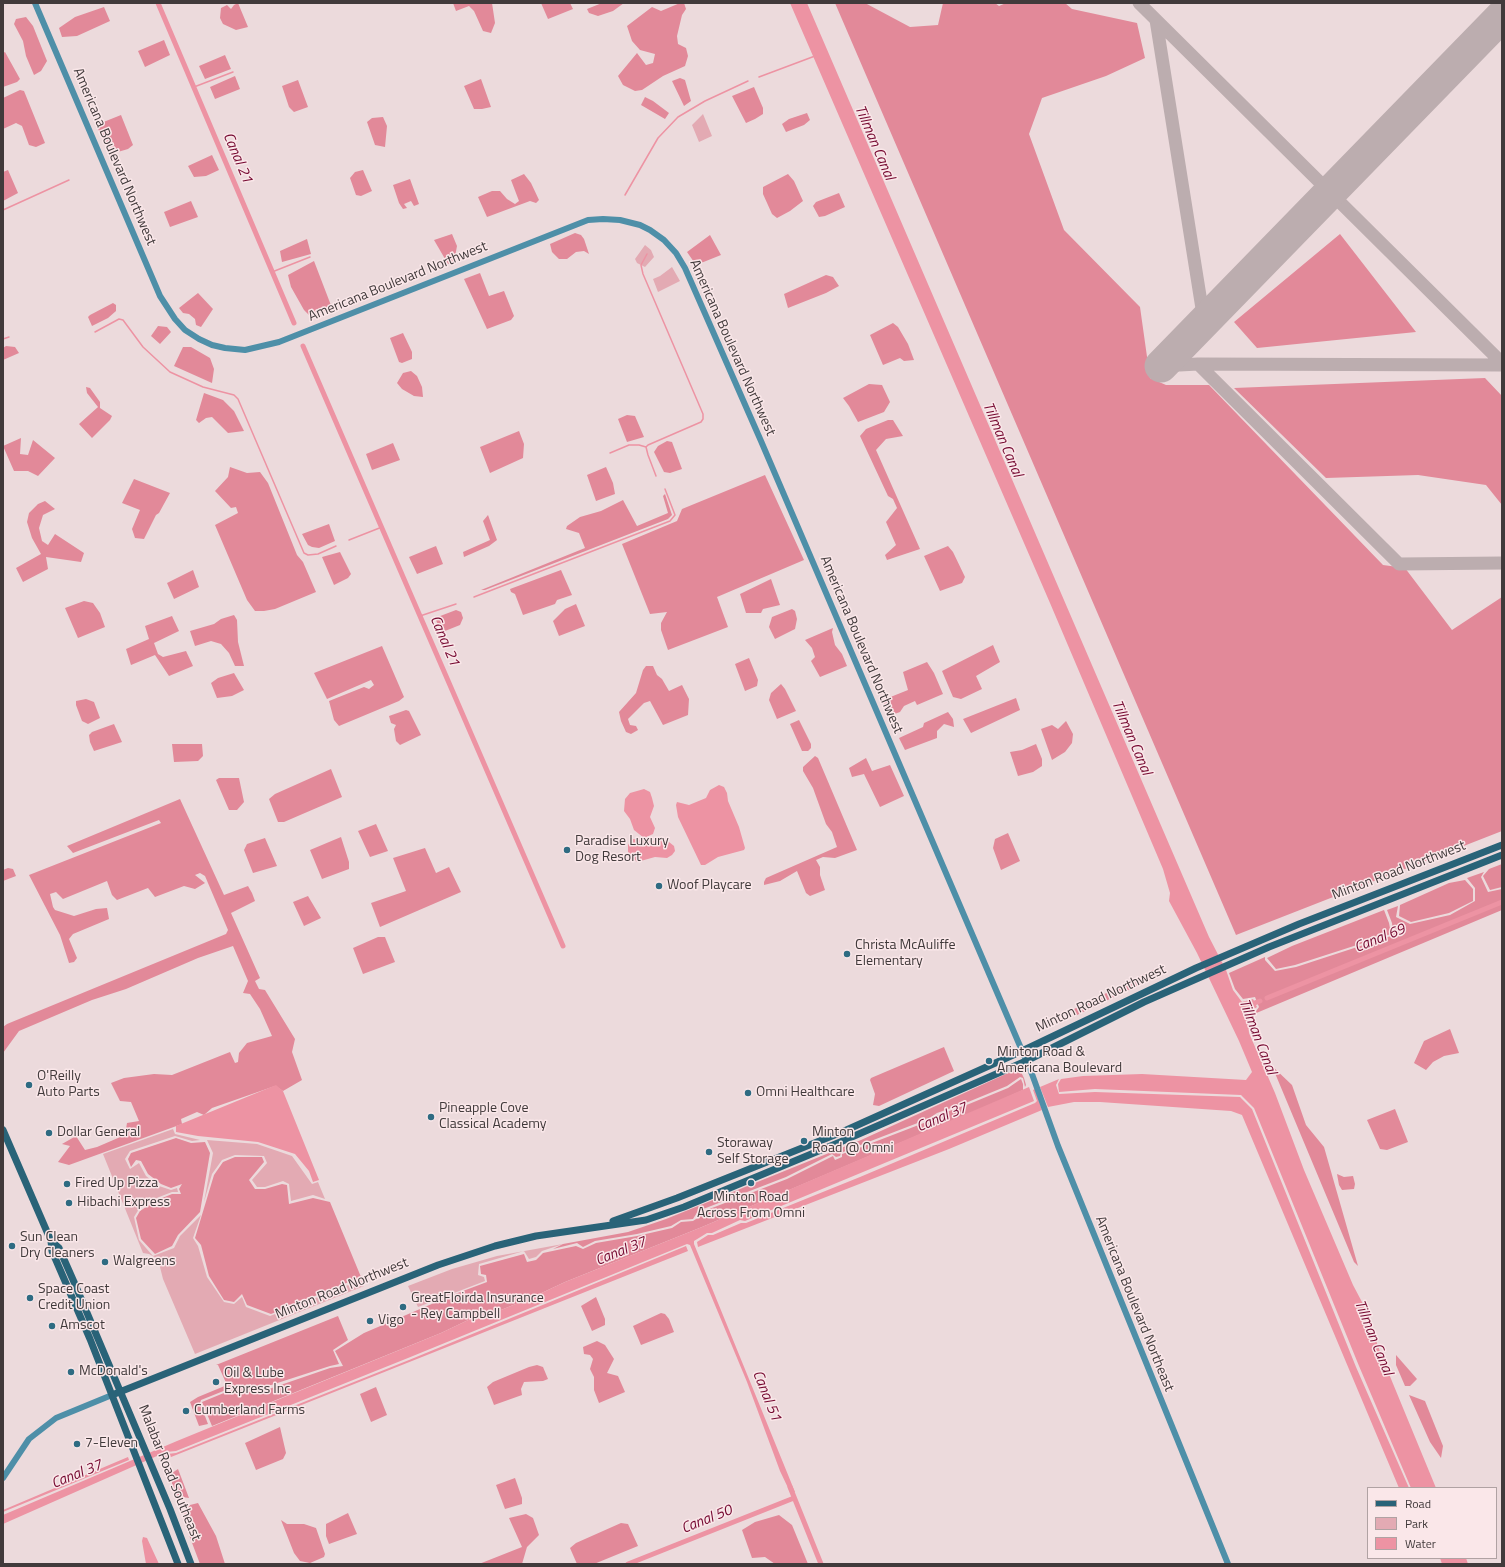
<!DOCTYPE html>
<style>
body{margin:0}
#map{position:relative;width:1505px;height:1567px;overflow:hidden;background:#ecdadc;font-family:"Titillium Web",sans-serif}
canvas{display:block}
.frame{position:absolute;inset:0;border:4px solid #413a3b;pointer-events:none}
.legend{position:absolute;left:1367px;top:1487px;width:130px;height:72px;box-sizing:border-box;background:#fae7e9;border:1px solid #b0a2a3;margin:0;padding:5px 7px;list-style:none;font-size:12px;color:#413a3b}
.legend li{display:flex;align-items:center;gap:8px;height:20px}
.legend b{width:20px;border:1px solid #b0a2a3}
</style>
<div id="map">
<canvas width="1505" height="1567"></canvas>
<div class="frame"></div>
<ul class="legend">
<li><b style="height:5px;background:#296378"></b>Road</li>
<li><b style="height:11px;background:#e3aab3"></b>Park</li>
<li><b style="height:11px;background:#ed93a3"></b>Water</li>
</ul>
</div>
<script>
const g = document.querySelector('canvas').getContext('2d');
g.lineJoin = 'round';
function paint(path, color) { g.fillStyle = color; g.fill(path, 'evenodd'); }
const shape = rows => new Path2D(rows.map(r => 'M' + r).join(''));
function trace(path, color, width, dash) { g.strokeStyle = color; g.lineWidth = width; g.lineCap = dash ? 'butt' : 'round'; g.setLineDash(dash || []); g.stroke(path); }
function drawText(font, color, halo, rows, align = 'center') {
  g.font = font + ' "Titillium Web",sans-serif'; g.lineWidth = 3; g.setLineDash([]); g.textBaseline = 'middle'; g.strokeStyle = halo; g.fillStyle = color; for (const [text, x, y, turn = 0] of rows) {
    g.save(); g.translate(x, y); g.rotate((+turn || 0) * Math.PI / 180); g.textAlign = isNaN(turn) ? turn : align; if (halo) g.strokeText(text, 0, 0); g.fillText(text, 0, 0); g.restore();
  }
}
const green = shape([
 [703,114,712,136,699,142,692,125],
 [645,245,651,250,654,257,645,267,637,263,635,259],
 [672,267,680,281,658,292,653,279,660,276],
 [173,1129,175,1134,200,1140,192,1141,175,1136,130,1151,125,1159,130,1169,139,1163,146,1176,159,1186,171,1190,177,1188,178,1192,172,1192,154,1199,139,1209,134,1217,139,1240,153,1256,174,1248,180,1236,201,1215,193,1238,198,1246,207,1277,224,1302,234,1304,242,1297,246,1307,270,1316,361,1280,364,1286,195,1354,163,1279,158,1259,149,1254,143,1253,103,1154],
 [207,1140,257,1144,292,1156,312,1184,318,1182,325,1199,313,1195,291,1201,289,1184,283,1181,265,1187,257,1187,252,1180,267,1163,264,1156,235,1155,222,1160,212,1174,204,1202,213,1153],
 [563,1244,542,1251,536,1257,529,1259,524,1251,479,1264,478,1275,484,1277,485,1281,418,1307,408,1286,452,1269,497,1256]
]);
const forest = shape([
 [238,3,248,27,236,30,223,24,220,18,221,8,227,5,231,9,234,5],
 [453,3,492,3,495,23,491,33,483,31,474,11,469,6,456,11],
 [541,3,570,3,573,9,548,19],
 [602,3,624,3,613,11,598,16,589,13,587,9],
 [680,3,684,3,686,9,682,15,677,36,678,44,686,48,688,56,685,66,663,76,642,90,635,91,623,85,618,76,637,53,646,65,653,63,655,54,640,50,632,41,627,26,652,7,661,11],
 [835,3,865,3,910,27,938,25,943,3,995,3,999,6,1006,3,1065,3,1072,9,1137,23,1145,58,1106,76,1042,98,1029,134,1064,230,1140,307,1150,378,1166,385,1209,385,1383,565,1405,568,1452,630,1502,597,1502,831,1236,935],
 [104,7,110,21,77,36,62,37,59,28,75,17],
 [26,17,33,26,47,61,41,71,34,75,26,56,23,41,14,24,16,19],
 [164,40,170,55,145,67,138,51],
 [5,52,20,79,17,82,3,87,3,53],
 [225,55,231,69,205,79,199,66],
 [235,76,240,89,215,99,210,87],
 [680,78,685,80,691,101,684,106,672,81],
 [481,79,491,107,482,109,474,109,464,86],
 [298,80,308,107,294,112,289,107,282,86],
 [754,87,763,108,763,114,755,119,746,123,732,96],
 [20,90,24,91,45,143,36,147,29,145,22,126,16,123,3,129,3,98],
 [645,97,653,101,669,113,665,119,641,105],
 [807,113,810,120,804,125,786,132,782,124,789,119],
 [121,115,133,145,128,149,111,154,96,125],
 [383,117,387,126,385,147,375,145,367,122,372,118],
 [212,155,219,170,206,176,194,177,188,166],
 [8,170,18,193,3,201,3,172],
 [363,170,372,191,361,196,356,195,350,178,355,172],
 [524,174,531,183,539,200,536,203,530,201,487,217,478,197,492,191,500,191,507,199,515,204,519,201,511,180],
 [788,174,794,181,803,201,790,211,777,218,772,214,763,194,763,187],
 [410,179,419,204,414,206,411,201,404,204,407,208,403,209,399,203,393,185],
 [839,193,845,207,825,216,819,217,813,206,816,202],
 [191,201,198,217,170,227,164,212],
 [575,233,581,235,584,239,589,254,584,251,576,252,567,259,559,259,552,252,550,244],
 [452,234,457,246,454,262,448,264,434,240],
 [1340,234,1416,332,1257,348,1234,322],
 [710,235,721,255,696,265,687,252],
 [307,239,311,254,282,262,280,251],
 [314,261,332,308,311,317,304,310,291,287,288,275],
 [480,273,489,296,504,291,514,316,511,320,487,329,464,279],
 [826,275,833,277,839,286,826,293,788,308,784,294],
 [198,293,213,309,201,327,196,325,195,319,189,314,183,313,179,308],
 [113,303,116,305,116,311,108,318,92,326,88,317,90,315],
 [893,323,898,327,908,344,914,360,904,361,900,358,883,365,870,335],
 [158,326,167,327,171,332,160,344,151,336],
 [403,333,412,352,412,359,402,363,399,362,390,338],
 [6,346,15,347,19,353,3,360,3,348],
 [183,347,191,347,210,358,214,369,212,383,174,366],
 [411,371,417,376,422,387,423,397,414,396,402,389,397,383,403,373],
 [1485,378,1502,396,1502,505,1486,485,1418,475,1326,478,1234,388],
 [869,384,882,385,890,402,884,412,858,422,849,406,843,398],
 [86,387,90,388,100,402,100,408,112,416,110,420,92,438,79,424,98,407,87,393],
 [204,393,223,400,234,411,244,431,228,433,212,417,206,418,199,423,196,420],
 [627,415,635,416,644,437,627,442,618,419],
 [888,420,893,420,903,436,886,439,876,450,920,549,887,560,885,555,896,545,886,522,897,508,893,499,888,496,860,436,866,429],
 [519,431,524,444,523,458,490,473,480,447],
 [21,438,20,454,28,455,33,440,55,458,38,476,28,471,14,471,3,446],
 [667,441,672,442,682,469,670,473,664,472,654,452,658,446],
 [393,443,400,460,372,470,366,454],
 [230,467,247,473,260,472,268,483,297,555,303,562,316,592,275,609,264,611,255,611,247,600,215,525,238,513,236,507,231,508,215,491,228,477],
 [606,467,613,483,615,494,596,501,587,475],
 [765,475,804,560,717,597,728,627,668,650,661,630,661,623,667,612,650,614,622,544,677,521,682,509],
 [134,479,170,493,159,513,156,515,144,539,135,538,132,529,140,510,122,503],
 [665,494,672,515,668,519,485,590,481,590,585,548,579,533,566,529,567,526,580,517,601,511,623,500,637,526,668,513,663,496],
 [45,501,55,509,43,515,39,528,42,541,48,545,55,534,84,553,81,562,46,557,48,569,23,582,16,568,41,554,32,538,27,522,29,513,38,504],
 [488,515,497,540,489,546,464,557,463,552,490,540,483,521],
 [329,524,335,541,319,548,312,547,308,545,302,534],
 [436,546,443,564,417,574,409,557],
 [948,546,953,552,965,577,962,583,940,591,924,556],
 [340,552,351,574,348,578,334,585,322,557],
 [193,570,199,587,174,599,167,583],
 [561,570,572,595,557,600,555,604,523,615,515,594,511,592,510,589],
 [771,579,780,605,763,609,761,613,746,613,740,594],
 [84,601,93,603,100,613,105,627,78,638,65,608],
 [576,604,585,626,559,636,553,621,565,609],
 [792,609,795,611,797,619,795,629,775,639,769,627,772,617],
 [456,610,461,612,463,618,460,625,445,631,440,629,435,618],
 [234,615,237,620,238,642,244,666,235,666,229,653,221,644,211,641,195,646,190,631,214,624,221,619],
 [172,616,179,631,154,643,158,654,163,657,186,651,193,666,169,676,155,655,131,665,126,649,149,639,145,626],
 [833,628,832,632,835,645,842,654,847,666,820,677,811,661,815,657,812,648,805,640],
 [993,645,1000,662,976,676,982,689,961,699,953,697,942,671],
 [382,646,404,697,399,701,339,726,334,720,329,701,364,687,369,689,374,685,371,680,327,699,314,673],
 [749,658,758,680,757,686,745,691,735,664],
 [927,662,934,673,943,694,917,705,915,701,904,706,900,712,889,716,883,700,908,690,903,672],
 [646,666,653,666,657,675,662,679,669,691,682,685,689,699,688,715,663,725,650,701,644,703,628,719,630,725,636,726,638,730,631,734,626,732,621,721,619,712,636,693,643,670],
 [234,673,244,690,232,696,217,698,211,683,218,678],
 [781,684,785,689,796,711,777,719,769,700,771,693],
 [1016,698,1020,710,971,733,963,719],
 [86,699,94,702,100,718,88,724,82,721,76,705,76,701],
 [406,710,409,711,421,735,400,745,396,741,394,729,396,725,391,723,389,716],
 [948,712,953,719,954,727,944,724,937,731,937,738,905,750,899,738,923,727,924,723],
 [799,720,811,744,811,748,808,751,802,751,790,724],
 [1066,721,1073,734,1072,743,1065,752,1052,760,1041,729,1052,725,1058,729],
 [114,724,122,742,94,751,90,742,89,735,92,732],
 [172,744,202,744,203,756,198,761,174,762],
 [1036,744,1042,759,1042,766,1033,772,1018,776,1010,752,1022,750],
 [815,756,818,758,857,850,835,858,823,857,816,860,820,867,820,875,825,890,810,896,806,893,797,871,780,881,764,885,764,882,766,878,837,847,832,832,826,824,813,788,803,771,803,767],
 [866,758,872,771,890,765,904,796,880,807,864,774,852,777,849,768],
 [331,769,342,797,284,822,278,822,269,799,275,794],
 [219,778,239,778,244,802,237,810,229,810,216,780],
 [180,799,224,895,248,886,252,893,255,901,231,913,260,978,255,981,259,989,265,990,295,1039,292,1052,302,1080,283,1091,275,1086,212,1108,204,1115,197,1112,181,1119,182,1124,69,1165,58,1162,70,1146,62,1144,76,1136,85,1150,97,1147,125,1135,127,1123,139,1121,131,1102,120,1101,111,1083,124,1078,154,1074,172,1075,230,1052,235,1063,238,1062,239,1053,247,1043,272,1036,260,1009,250,994,243,993,248,981,233,946,198,958,126,989,92,1000,19,1031,3,1053,3,1027,7,1024,226,934,228,930,205,876,200,873,195,875,205,883,195,889,184,886,155,897,148,888,117,900,112,895,107,881,63,899,56,892,50,894,53,907,55,910,74,916,96,909,107,908,109,919,73,934,69,939,77,958,74,962,69,963,60,935,29,875,161,823,159,820,73,853,67,846],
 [376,824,388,851,370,857,358,831],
 [1008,833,1020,861,1001,870,993,848,995,839],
 [341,837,349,862,349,869,322,879,310,850],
 [265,838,277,866,253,873,244,850,247,844],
 [425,848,436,873,449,867,461,892,380,927,371,903,406,891,393,858],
 [1502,864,1502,887,1490,890,1483,876,1489,869],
 [8,868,13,869,16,876,3,881,3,870],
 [1484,872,1481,877,1488,892,1502,889,1502,910,1254,1014,1259,1007,1255,997,1243,999,1235,989,1229,973,1265,957,1265,960,1275,971,1296,967,1391,936,1393,933,1392,923,1387,910,1398,906,1396,917,1410,924,1450,915,1475,901,1475,888,1467,878],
 [1465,880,1473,889,1473,901,1449,913,1411,922,1399,916,1400,905,1449,883],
 [308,896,321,918,304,926,293,902],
 [1384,910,1389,923,1391,934,1295,965,1276,969,1267,958,1292,946],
 [378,937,385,937,395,962,363,974,353,948],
 [1155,969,1161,974,1075,1016,1072,1010],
 [1450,1029,1459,1053,1444,1056,1433,1062,1426,1070,1414,1063,1424,1041],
 [944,1047,954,1071,879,1106,873,1105,875,1094,870,1080,871,1078],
 [1272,1066,1292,1085,1306,1125,1324,1147,1358,1266,1354,1262],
 [1019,1068,1024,1078,1026,1085,1025,1087,1023,1078,1020,1077,1007,1086,968,1102,937,1113,928,1119,850,1149,841,1153,840,1156,836,1157,832,1154,786,1177,698,1211,693,1219,681,1220,671,1226,637,1234,595,1241,583,1247,577,1243,553,1249,563,1244,628,1232,666,1219,861,1140],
 [1021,1079,1023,1084,1023,1090,1001,1100,702,1227,565,1282,533,1297,496,1312,485,1312,441,1333,212,1426,202,1402,236,1388,240,1393,266,1390,330,1368,343,1366,335,1351,364,1333,455,1294,487,1282,486,1275,481,1274,480,1266,524,1254,527,1262,536,1260,543,1253,576,1246,583,1249,596,1243,637,1236,672,1228,681,1222,693,1221,699,1217,699,1213,787,1179,833,1156,835,1160,842,1157,842,1154,851,1151,929,1121,938,1115,969,1104,1008,1088],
 [1395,1109,1408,1142,1387,1150,1380,1149,1367,1120],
 [176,1138,191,1143,205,1142,210,1153,200,1212,178,1235,172,1246,155,1254,141,1239,136,1218,140,1211,155,1201,172,1194,181,1194,179,1189,182,1184,171,1188,161,1184,148,1174,141,1161,136,1160,131,1167,128,1159,131,1153],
 [235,1157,262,1157,264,1162,249,1180,255,1189,265,1189,282,1184,287,1185,289,1204,313,1198,330,1202,361,1277,271,1314,247,1305,242,1294,234,1302,224,1300,209,1276,201,1245,195,1238,214,1175,223,1162],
 [1337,1174,1344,1177,1353,1176,1355,1184,1354,1189,1342,1190,1339,1185],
 [596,1297,605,1319,605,1325,592,1331,581,1306],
 [661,1313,665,1314,669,1319,674,1332,641,1345,633,1326],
 [338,1316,348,1340,333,1350,339,1364,330,1366,265,1387,241,1391,236,1386,201,1400,200,1403,208,1424,199,1426,190,1402,198,1397,227,1385,218,1365,216,1365],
 [597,1341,605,1345,614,1359,607,1373,618,1376,625,1392,599,1403,594,1390,594,1377,590,1369,593,1359,590,1355,584,1354,583,1347],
 [1396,1355,1417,1379,1410,1386,1405,1386,1396,1365],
 [537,1365,543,1367,548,1379,543,1381,524,1382,521,1389,522,1395,494,1405,487,1387,493,1382,529,1367],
 [376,1387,387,1415,371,1422,360,1394],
 [1409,1395,1425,1401,1443,1446,1441,1458,1430,1442],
 [280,1427,286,1453,283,1459,256,1470,245,1443],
 [178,1469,189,1498,176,1496,172,1486,172,1473],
 [515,1478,522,1498,522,1504,505,1509,496,1485],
 [198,1503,216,1536,225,1564,200,1564,183,1519,185,1510,190,1505],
 [348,1513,357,1534,329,1544,326,1536,326,1524],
 [526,1514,533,1518,539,1535,527,1547,522,1564,479,1564,522,1547,509,1518],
 [779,1515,792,1525,808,1564,775,1564,765,1557,752,1558,742,1530,755,1522],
 [281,1520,287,1524,304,1524,316,1528,325,1554,324,1557,310,1563,300,1561,294,1553],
 [621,1523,628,1524,638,1546,594,1564,577,1564,570,1548,576,1543]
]);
const water = shape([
 [790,3,807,3,1209,937,1226,970,1233,990,1242,1002,1253,999,1257,1007,1254,1009,1248,1021,1249,1033,1275,1093,1304,1170,1353,1285,1362,1302,1382,1357,1436,1488,1411,1488,1359,1366,1254,1108,1241,1095,1095,1089,1059,1092,1058,1084,1061,1079,1083,1076,1142,1074,1246,1080,1252,1072,1239,1041,1197,953,1169,901,1170,893,1163,869,1050,603],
 [719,785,724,787,727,793,728,801,739,827,745,848,744,850,718,857,705,865,701,865,678,817,676,805,677,802,689,805,706,798,710,790],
 [644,789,650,792,652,798,654,806,650,817,655,828,653,834,644,838,634,830,630,819,624,811,625,799,630,793],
 [632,839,653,841,661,839,669,842,674,846,675,851,672,855,667,858,655,857,637,862,628,852,628,845],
 [1059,1079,1056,1085,1059,1094,1095,1092,1240,1097,1252,1109,1356,1367,1409,1488,1399,1488,1242,1115,1231,1111,1100,1102,1074,1102,1048,1107,1040,1087],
 [276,1085,283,1091,319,1180,313,1182,309,1171,295,1154,258,1142,198,1136,176,1132,176,1126],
 [1029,1087,1034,1101,745,1221,740,1220,712,1233,707,1233,694,1241,694,1244,795,1492,790,1492,780,1471,747,1382,690,1245,687,1244,408,1358,176,1451,166,1452,3,1524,3,1515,177,1441,441,1333,485,1312,496,1312,533,1297,565,1282,702,1227],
 [1035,1089,1042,1110,949,1149,698,1247,697,1242,708,1235,713,1235,741,1223,746,1223,860,1177,1035,1103,1037,1101,1033,1090],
 [686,1246,688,1251,161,1461,160,1459,167,1454,176,1453,409,1360],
 [128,1457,129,1460,3,1512,3,1510],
 [143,1537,147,1538,159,1564,146,1564,142,1541],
 [1440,1558,1466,1558,1468,1564,1442,1564]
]);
const stream = shape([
 [759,77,815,56],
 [194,87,233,72],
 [625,195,658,138,678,117,705,101,748,81],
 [3,210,69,180],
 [647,254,641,265,643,274,703,414,703,419,701,422,648,445,646,447,648,455,656,476],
 [272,272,310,257],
 [95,332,119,319,123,320,143,347,170,372,203,387,234,395,238,399,304,553,308,555,318,554,336,546],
 [3,339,9,337],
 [610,453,629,445,639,445,646,447],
 [349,540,382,527],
 [474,597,670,521,675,515,665,489],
 [420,616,456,604]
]);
const canal = shape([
 [158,3,294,323],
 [303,346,563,946],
 [1267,998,1502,902],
 [1249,1005,1260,1001],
 [790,1487,821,1564],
 [628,1564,794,1498]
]);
const taxiway = shape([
 [1139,3,1502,363],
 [1156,20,1204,321],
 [1198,364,1399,564,1502,563],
 [1161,366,1198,364,1502,365]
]);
const runway = shape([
 [1161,366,1502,16]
]);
const tertiary = shape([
 [35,3,160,296,175,319,185,330,199,339,212,345,225,348,245,350,279,342,588,220,603,219,620,220,640,225,650,230,664,240,676,253,685,268,761,441,1032,1074,1058,1146,1228,1564],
 [3,1478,29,1439,56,1418,112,1395]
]);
const secondary = shape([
 [3,1130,51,1241,52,1251,90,1339,178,1564],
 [613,1221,677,1198,842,1132,1022,1051,1196,968,1299,924,1502,845],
 [51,1241,59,1248,74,1282,170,1509,191,1564],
 [112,1395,438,1265,495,1246,536,1236,646,1220,684,1207,845,1140,1026,1061,1144,1002,1269,947,1502,855]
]);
const markers = [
 [567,850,4,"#2e6b82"],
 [659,886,4,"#2e6b82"],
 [847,954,4,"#2e6b82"],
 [989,1061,4,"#2e6b82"],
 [29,1085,4,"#2e6b82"],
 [748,1093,4,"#2e6b82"],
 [431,1117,4,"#2e6b82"],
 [49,1133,4,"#2e6b82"],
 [804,1141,4,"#2e6b82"],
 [709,1152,4,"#2e6b82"],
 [751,1183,4,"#2e6b82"],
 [67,1184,4,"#2e6b82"],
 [69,1203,4,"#2e6b82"],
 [12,1246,4,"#2e6b82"],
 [105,1262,4,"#2e6b82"],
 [30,1298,4,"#2e6b82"],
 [403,1307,4,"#2e6b82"],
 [370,1321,4,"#2e6b82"],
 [52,1326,4,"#2e6b82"],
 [71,1372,4,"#2e6b82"],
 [216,1382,4,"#2e6b82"],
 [186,1411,4,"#2e6b82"],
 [77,1444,4,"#2e6b82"]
];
const streetNames = [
 ["Americana Boulevard Northwest",114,157,67],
 ["Americana Boulevard Northwest",398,282,-22],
 ["Americana Boulevard Northwest",732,348,66],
 ["Americana Boulevard Northwest",861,645,67],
 ["Minton Road Northwest",1399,871,-21],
 ["Minton Road Northwest",1101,999,-25],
 ["Minton Road Northwest",342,1289,-22],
 ["Americana Boulevard Northeast",1134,1304,68],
 ["Malabar Road Southeast",169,1473,68]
];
const poiNames = [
 ["Paradise Luxury",575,842],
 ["Dog Resort",575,858],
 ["Woof Playcare",667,886],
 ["Christa McAuliffe",855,946],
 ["Elementary",855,962],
 ["Minton Road &",997,1053],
 ["Americana Boulevard",997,1069],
 ["O'Reilly",37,1077],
 ["Auto Parts",37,1093],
 ["Omni Healthcare",756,1093],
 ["Pineapple Cove",439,1109],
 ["Classical Academy",439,1125],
 ["Dollar General",57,1133],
 ["Minton",812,1133],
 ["Road @ Omni",812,1149],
 ["Storaway",717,1144],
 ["Self Storage",717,1160],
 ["Fired Up Pizza",75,1184],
 ["Minton Road",751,1198,"center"],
 ["Across From Omni",751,1214,"center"],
 ["Hibachi Express",77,1203],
 ["Sun Clean",20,1238],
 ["Dry Cleaners",20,1254],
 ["Walgreens",113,1262],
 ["Space Coast",38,1290],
 ["Credit Union",38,1306],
 ["GreatFloirda Insurance",411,1299],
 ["- Rey Campbell",411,1315],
 ["Vigo",378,1321],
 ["Amscot",60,1326],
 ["McDonald's",79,1372],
 ["Oil & Lube",224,1374],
 ["Express Inc",224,1390],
 ["Cumberland Farms",194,1411],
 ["7-Eleven",85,1444]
];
const waterNames = [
 ["Tillman Canal",874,143,67],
 ["Canal 21",237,158,67],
 ["Tillman Canal",1002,440,67],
 ["Canal 21",444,641,67],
 ["Tillman Canal",1131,738,67],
 ["Canal 69",1380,939,-22],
 ["Tillman Canal",1257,1037,69],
 ["Canal 37",942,1118,-23],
 ["Canal 37",621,1252,-22],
 ["Tillman Canal",1373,1338,68],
 ["Canal 51",766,1396,68],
 ["Canal 37",77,1475,-22],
 ["Canal 50",707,1520,-22]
];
paint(green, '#e3aab3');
paint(forest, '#e28999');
paint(water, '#ed93a3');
trace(stream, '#ed93a3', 1.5);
trace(canal, '#ed93a3', 5);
trace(taxiway, '#bcadaf', 13);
trace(runway, '#bcadaf', 33);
trace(tertiary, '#4e8fa8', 6);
trace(secondary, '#296378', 7);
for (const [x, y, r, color] of markers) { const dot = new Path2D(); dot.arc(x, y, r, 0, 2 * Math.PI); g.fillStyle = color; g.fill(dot); trace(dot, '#fae7e9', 1.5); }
drawText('14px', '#413a3b', '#fae7e9', streetNames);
drawText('14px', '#413a3b', '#fae7e9', poiNames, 'left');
drawText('italic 15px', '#74072f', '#fae7e9', waterNames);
</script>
